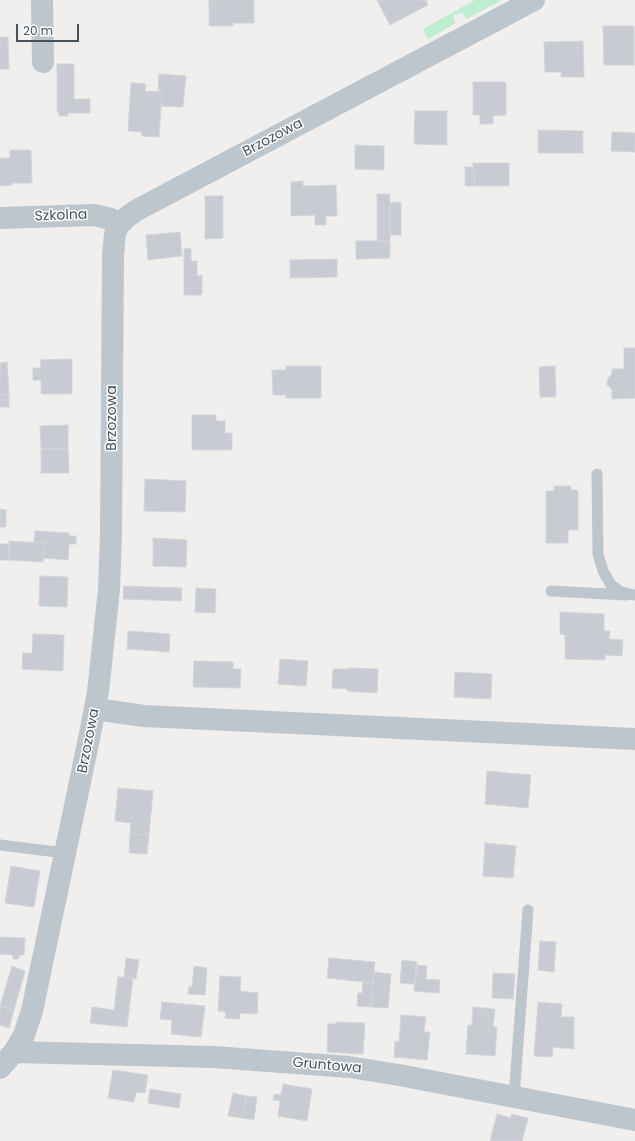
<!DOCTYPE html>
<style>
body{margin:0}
#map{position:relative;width:635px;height:1141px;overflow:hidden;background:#f1eeee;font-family:Poppins,sans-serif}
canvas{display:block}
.scale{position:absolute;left:16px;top:24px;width:63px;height:18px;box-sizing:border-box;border:2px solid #47525b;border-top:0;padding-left:5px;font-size:12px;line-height:14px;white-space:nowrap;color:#47525b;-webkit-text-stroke:3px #fff;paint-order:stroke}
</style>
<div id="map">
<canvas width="635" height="1141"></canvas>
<div class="scale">20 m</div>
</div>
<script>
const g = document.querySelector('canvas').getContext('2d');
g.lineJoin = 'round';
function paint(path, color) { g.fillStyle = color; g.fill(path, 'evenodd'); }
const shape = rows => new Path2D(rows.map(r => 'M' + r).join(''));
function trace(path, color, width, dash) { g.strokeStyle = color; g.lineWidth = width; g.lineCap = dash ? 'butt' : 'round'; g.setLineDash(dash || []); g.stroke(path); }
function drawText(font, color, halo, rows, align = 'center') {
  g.font = font + ' Poppins,sans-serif'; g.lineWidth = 3; g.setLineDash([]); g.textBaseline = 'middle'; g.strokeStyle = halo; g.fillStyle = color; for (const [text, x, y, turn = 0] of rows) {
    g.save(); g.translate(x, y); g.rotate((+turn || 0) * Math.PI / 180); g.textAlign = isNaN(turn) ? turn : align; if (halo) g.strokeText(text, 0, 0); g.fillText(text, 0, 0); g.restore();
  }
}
const green = shape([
 [475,0,502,0,466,19,462,12,453,16,456,23,428,39,423,29]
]);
const building = shape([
 [209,0,254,0,254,23,233,23,233,26,209,26,209,0],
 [377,0,426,0,428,5,390,25,377,0],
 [603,26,634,26,634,65,604,65,603,26],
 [0,37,8,37,9,69,0,69,0,37],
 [583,41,584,77,561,77,561,72,545,72,544,42,583,41],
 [57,64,74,64,74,99,90,99,90,113,68,113,68,116,59,116,59,112,57,112,57,64],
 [159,74,186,76,183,107,161,106,162,92,158,92,159,74],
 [473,82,506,82,506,115,493,116,493,124,480,124,480,115,473,115,473,82],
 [131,83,146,84,145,91,162,92,159,137,142,136,142,132,128,131,131,83],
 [415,111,447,111,447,145,414,144,415,111],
 [538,130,583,131,583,153,538,153,538,130],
 [612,132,635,133,635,152,611,151,612,132],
 [355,145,384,146,384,170,355,169,355,145],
 [10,150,31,150,32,183,12,183,12,185,0,186,0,158,10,158,10,150],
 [473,163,509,163,509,186,474,186,473,163],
 [465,167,474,167,474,186,465,186,465,167],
 [303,181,303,186,336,185,337,216,326,216,326,225,315,225,315,215,291,216,291,182,303,181],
 [377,194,390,194,390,241,377,241,377,194],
 [205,196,223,196,223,238,205,239,205,196],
 [401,202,401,235,390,235,390,203,401,202],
 [180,232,182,256,148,260,146,235,180,232],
 [356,241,390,241,390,258,356,259,356,241],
 [191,248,191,261,197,261,197,276,202,275,202,295,184,295,184,249,191,248],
 [337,259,337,277,290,278,290,260,337,259],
 [624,348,635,348,635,398,612,399,612,389,607,385,608,378,612,374,612,369,624,369,624,348],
 [72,359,72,394,41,394,41,380,33,380,33,368,41,368,40,360,72,359],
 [7,362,9,394,0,395,0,363,7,362],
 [286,366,321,366,321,398,286,398,286,395,273,395,272,370,286,370,286,366],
 [555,366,556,397,540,397,539,367,555,366],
 [9,394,9,407,0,407,0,395,9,394],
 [192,415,216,415,216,421,225,421,225,433,232,433,232,450,192,450,192,415],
 [68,425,68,449,41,449,40,426,68,425],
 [41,449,68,449,69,473,41,473,41,449],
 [145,479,186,481,185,512,144,511,145,479],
 [554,486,571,486,571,490,578,490,578,530,568,530,568,543,546,543,546,491,554,491,554,486],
 [0,509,6,510,6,527,0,527,0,509],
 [35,531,69,533,69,536,76,536,76,544,69,544,68,560,43,558,44,543,34,542,35,531],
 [153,538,187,540,186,567,153,566,153,538],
 [9,541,44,543,43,562,9,560,9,541],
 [0,544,9,544,9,560,0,560,0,544],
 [40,576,68,577,67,607,39,606,40,576],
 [124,586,182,588,181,601,123,599,124,586],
 [196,588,216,589,215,613,195,612,196,588],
 [560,612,604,614,604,631,610,631,609,639,623,640,622,656,605,655,605,660,565,659,565,635,560,634,560,612],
 [128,631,170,634,169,652,127,649,128,631],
 [33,634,64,635,63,671,22,669,23,653,32,653,33,634],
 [280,659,308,661,306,686,278,684,280,659],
 [194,661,233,662,233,669,241,669,240,688,193,687,194,661],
 [348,668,378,669,377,693,347,691,347,689,332,688,333,669,348,669,348,668],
 [455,672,492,674,491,699,454,697,455,672],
 [487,771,531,775,528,808,485,804,487,771],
 [118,788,153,791,149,835,130,834,131,823,115,821,118,788],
 [130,834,149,835,147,854,129,853,130,834],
 [485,843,516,846,513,878,483,876,485,843],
 [11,866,40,871,34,907,5,903,11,866],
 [0,937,25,938,24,955,19,955,19,959,13,959,13,955,0,954,0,937],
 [540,941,556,942,554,972,538,970,540,941],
 [126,958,139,960,136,979,124,977,126,958],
 [329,958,375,962,373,983,327,978,329,958],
 [402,960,417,962,415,984,400,983,402,960],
 [416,965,427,966,426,979,440,980,439,993,414,991,416,965],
 [12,966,25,971,14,1010,0,1006,12,966],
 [194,966,207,968,205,995,188,994,189,986,192,987,194,966],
 [374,972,391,974,388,1008,371,1007,374,972],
 [493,973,515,974,513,999,492,998,493,973],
 [220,976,241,977,240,991,258,993,257,1014,240,1013,240,1019,225,1018,226,1012,218,1011,220,976],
 [118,977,133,978,127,1027,90,1023,92,1007,114,1010,118,977],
 [363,982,373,983,371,1007,357,1006,358,993,362,993,363,982],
 [162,1002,205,1006,201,1037,171,1034,172,1020,160,1019,162,1002],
 [538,1002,562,1004,561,1017,574,1017,574,1049,553,1047,552,1057,534,1056,538,1002],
 [0,1006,14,1010,9,1028,0,1025,0,1006],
 [473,1007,495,1009,493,1027,497,1027,495,1056,466,1054,468,1025,472,1025,473,1007],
 [401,1015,426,1017,424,1032,430,1032,427,1060,394,1057,395,1041,399,1042,401,1015],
 [336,1022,365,1023,363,1054,327,1052,328,1024,336,1024,336,1022],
 [113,1070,148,1075,145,1093,136,1092,134,1102,108,1098,113,1070],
 [283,1084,312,1089,307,1121,278,1116,280,1101,273,1100,274,1094,281,1095,283,1084],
 [150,1089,181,1094,179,1108,148,1103,150,1089],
 [233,1093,246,1096,242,1118,228,1116,233,1093],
 [246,1096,257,1097,254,1120,242,1118,246,1096],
 [497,1114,511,1118,511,1114,528,1118,522,1141,490,1141,497,1114]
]);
const lane = shape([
 [597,474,598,554,603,571,611,585,621,592,635,595],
 [551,591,626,595],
 [0,845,65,853],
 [514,1097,528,910]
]);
const street = shape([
 [42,0,43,62],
 [0,218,94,215,111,219,118,226],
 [95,709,144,716,635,739],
 [14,1052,214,1057,349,1067,399,1075,635,1120],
 [0,1068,14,1052,24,1035,32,1011,90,734,98,692,109,589,111,533,113,255,115,234,118,226,127,217,137,210,534,0]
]);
const streetNames = [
 ["Brzozowa",273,138,-28],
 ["Szkolna",61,216,-2],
 ["Brzozowa",112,418,-90],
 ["Brzozowa",89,741,-79],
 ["Gruntowa",327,1066,5]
];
paint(green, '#bdeecf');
paint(building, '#c8cbd1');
trace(building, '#d2d5da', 1);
trace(lane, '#bdc6cd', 11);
trace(street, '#bdc6cd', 22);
drawText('14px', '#47525b', '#fff', streetNames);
</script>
